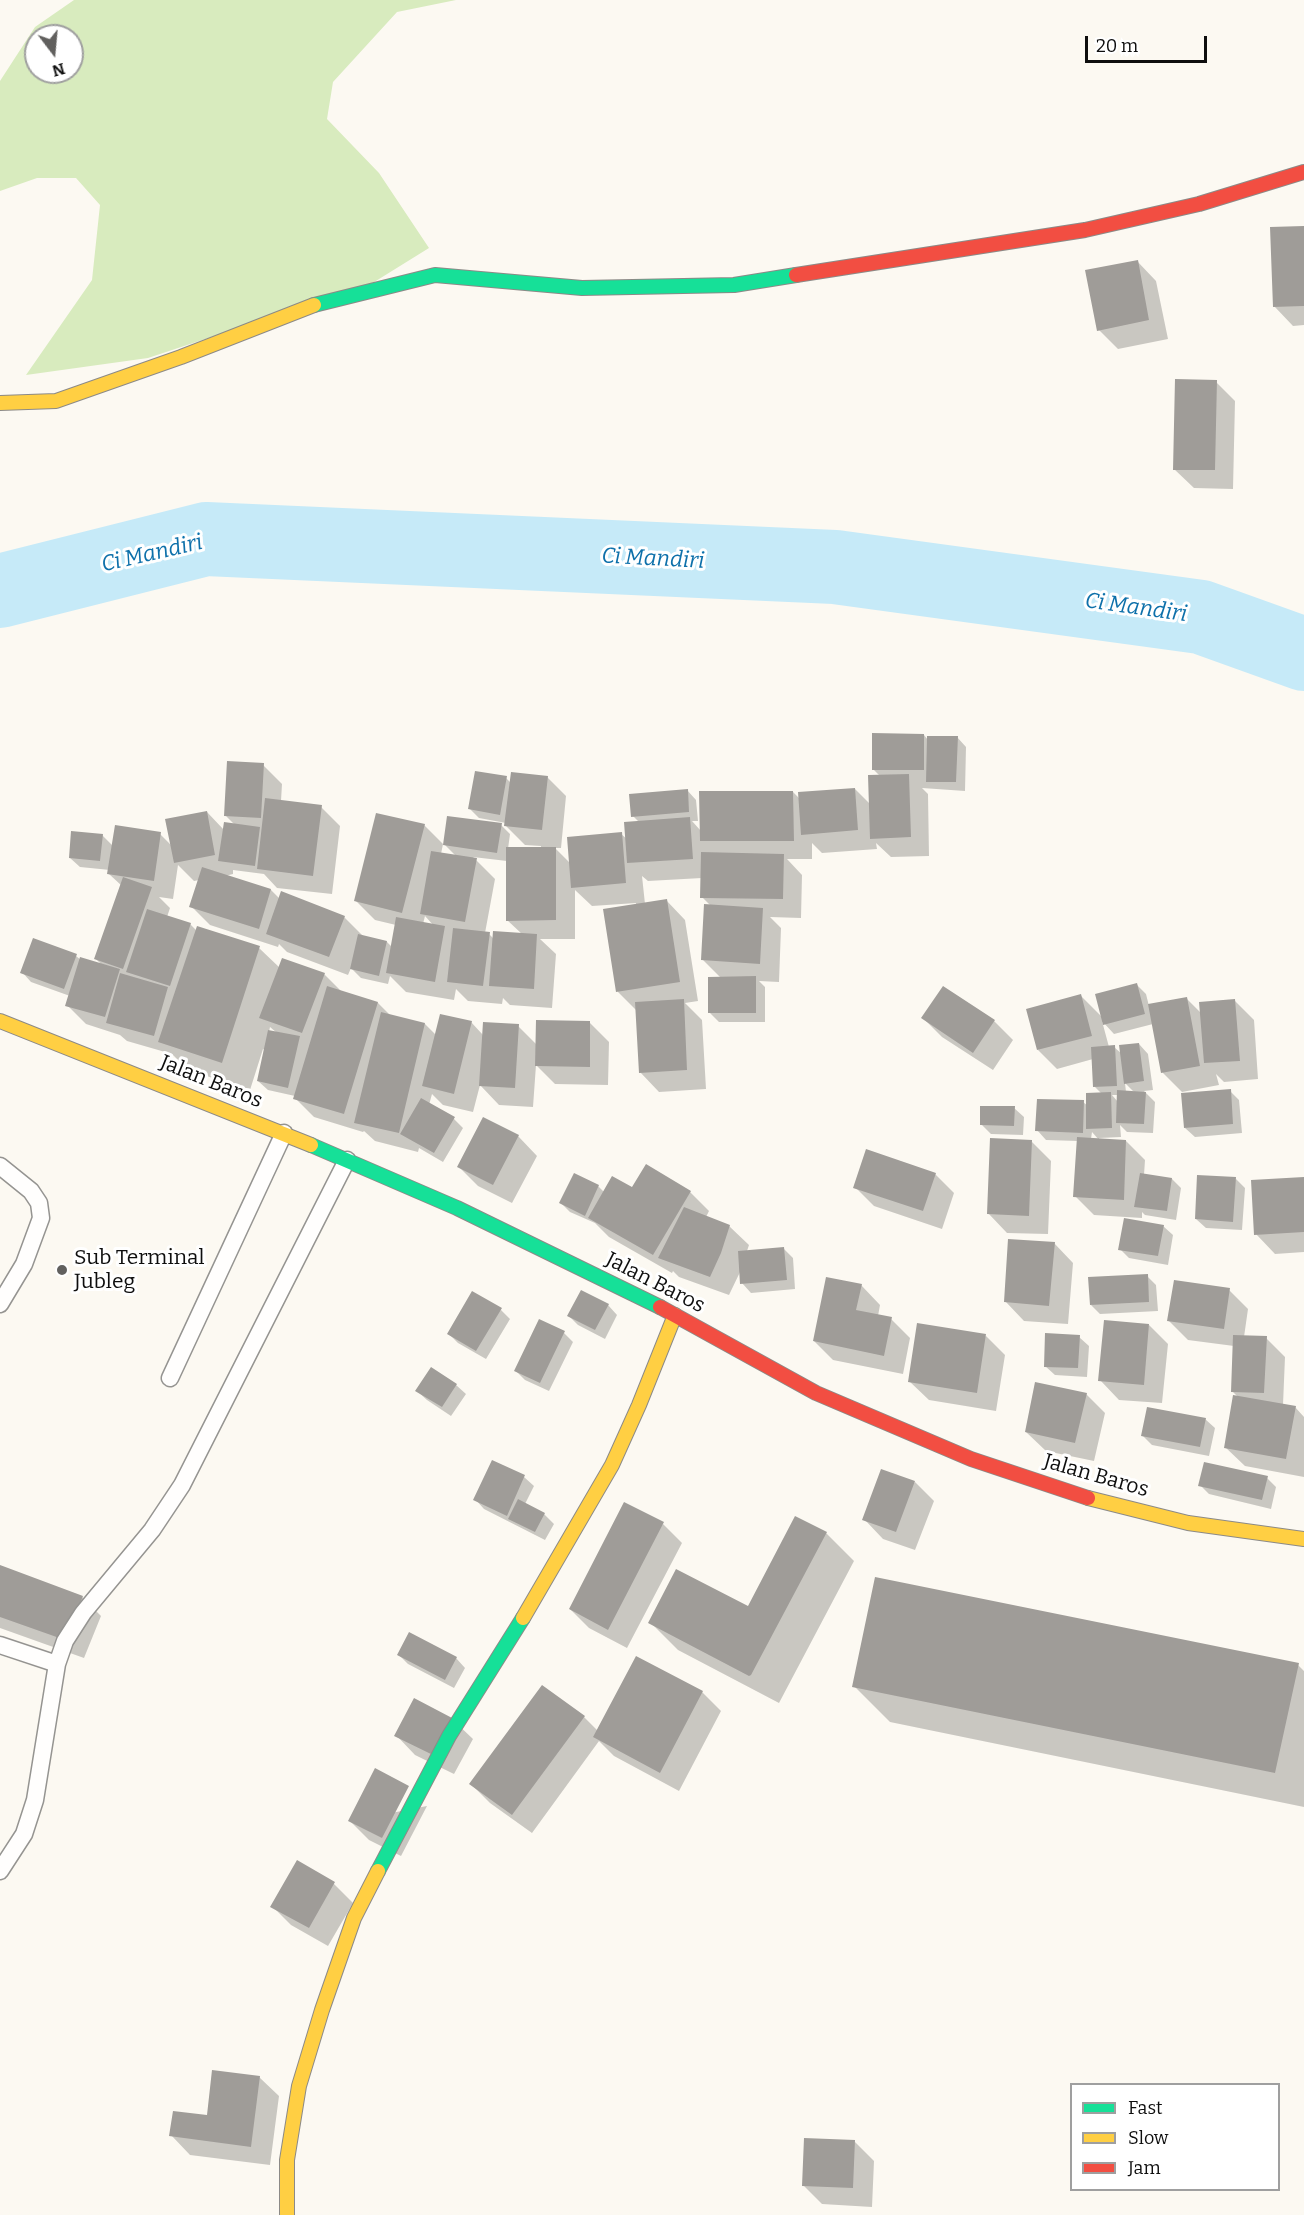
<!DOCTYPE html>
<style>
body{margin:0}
#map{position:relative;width:1304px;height:2215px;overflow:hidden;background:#fcf9f2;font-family:Bitter,serif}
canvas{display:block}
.legend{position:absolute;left:1070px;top:2083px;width:210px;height:108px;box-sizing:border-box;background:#fff;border:2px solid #9f9f9f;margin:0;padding:8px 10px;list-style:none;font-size:18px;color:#0e0e0e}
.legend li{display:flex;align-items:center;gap:12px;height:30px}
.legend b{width:30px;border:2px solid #9f9f9f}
.north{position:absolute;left:24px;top:24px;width:60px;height:60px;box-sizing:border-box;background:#fff;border:2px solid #9f9f9f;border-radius:50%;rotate:164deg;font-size:16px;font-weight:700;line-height:24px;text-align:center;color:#0e0e0e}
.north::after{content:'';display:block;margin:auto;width:21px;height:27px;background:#61605e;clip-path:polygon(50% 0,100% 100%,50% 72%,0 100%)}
.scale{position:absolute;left:1085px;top:36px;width:122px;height:27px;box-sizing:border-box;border:3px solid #0e0e0e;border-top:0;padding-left:8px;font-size:18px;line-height:21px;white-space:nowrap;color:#0e0e0e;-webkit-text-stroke:4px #fff;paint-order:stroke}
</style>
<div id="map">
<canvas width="1304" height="2215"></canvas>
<ul class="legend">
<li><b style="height:8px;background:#16e098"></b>Fast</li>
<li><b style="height:8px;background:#ffcf43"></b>Slow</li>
<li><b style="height:8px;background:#f24e42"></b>Jam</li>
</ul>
<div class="north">N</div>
<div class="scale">20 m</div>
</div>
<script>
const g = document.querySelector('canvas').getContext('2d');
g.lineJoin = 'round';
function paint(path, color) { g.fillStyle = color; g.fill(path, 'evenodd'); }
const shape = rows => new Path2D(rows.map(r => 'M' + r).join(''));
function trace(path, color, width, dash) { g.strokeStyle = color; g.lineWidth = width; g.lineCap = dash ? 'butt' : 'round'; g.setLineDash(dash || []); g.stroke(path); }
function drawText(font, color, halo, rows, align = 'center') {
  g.font = font + ' Bitter,serif'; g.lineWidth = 6; g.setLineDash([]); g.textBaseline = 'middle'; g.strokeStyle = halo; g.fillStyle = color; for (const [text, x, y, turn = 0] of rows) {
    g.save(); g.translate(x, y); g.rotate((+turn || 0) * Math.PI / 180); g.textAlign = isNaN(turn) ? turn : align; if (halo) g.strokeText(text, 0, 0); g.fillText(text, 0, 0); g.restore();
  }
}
const forest = shape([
 [74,0,456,0,397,12,333,82,327,119,379,173,429,248,371,284,148,358,26,375,92,280,100,205,76,178,37,178,0,191,0,81,35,27],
 [36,36,72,36,72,72,36,72]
]);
const shadow = shape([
 [1304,227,1304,325,1293,326,1274,306],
 [1137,261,1156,281,1168,339,1118,349,1099,330],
 [1216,382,1235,401,1233,489,1194,488,1174,469],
 [924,735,928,740,957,737,966,747,965,791,922,788,928,794,929,856,891,857,876,843,877,849,822,853,812,843,812,859,787,859,802,875,801,918,770,917,781,928,779,982,759,981,765,987,765,1022,719,1022,710,1013,721,978,703,960,711,906,702,897,702,878,648,881,642,876,645,904,666,900,685,920,698,1001,685,1003,702,1020,706,1089,659,1092,640,1072,637,1011,618,992,636,903,592,906,575,890,575,939,540,939,556,954,552,1008,510,1005,503,998,502,1004,468,1001,456,989,454,1000,406,992,390,976,388,984,361,978,351,968,348,975,287,952,279,944,278,947,210,925,191,906,199,880,194,881,178,865,173,899,159,897,170,908,167,917,190,924,197,931,259,948,280,968,324,974,342,992,378,1003,391,1016,425,1024,436,1035,471,1022,483,1035,518,1026,537,1045,590,1023,609,1042,608,1085,555,1084,536,1065,533,1107,499,1105,480,1085,473,1112,443,1105,432,1094,429,1105,454,1119,463,1128,443,1162,419,1148,418,1152,375,1141,364,1131,363,1132,314,1117,295,1098,295,1096,268,1090,258,1081,265,1050,263,1049,250,1090,188,1070,172,1054,127,1041,120,1035,86,1024,67,1005,70,996,31,982,22,972,76,956,81,960,102,965,96,959,122,886,109,874,110,870,80,867,70,858,102,835,113,846,160,834,172,846,207,812,224,830,235,825,226,816,263,765,282,784,281,801,321,807,340,826,332,894,277,888,264,874,233,870,233,874,225,876,271,890,280,899,344,917,364,937,387,942,392,947,396,925,375,920,356,901,424,825,443,844,441,854,456,856,445,845,501,825,510,834,508,849,541,848,541,846,525,845,506,826,506,823,479,818,470,809,506,778,511,783,547,777,566,796,561,848,555,848,570,863,621,834,627,839,640,823,633,816,687,790,696,800,698,821,692,821,701,831,793,792,800,799,855,789,871,805,880,776,873,769],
 [473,857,507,861,507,920,522,934,494,939,489,934,485,933,495,879],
 [425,916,434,926,423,924],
 [270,1027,277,1033,269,1032],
 [1137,985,1146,994,1149,1006,1187,999,1202,1014,1235,1001,1254,1020,1258,1079,1224,1082,1216,1074,1219,1085,1182,1092,1163,1073,1153,1024,1114,1034,1102,1021,1109,1047,1114,1047,1122,1054,1139,1044,1148,1054,1153,1090,1144,1091,1155,1102,1153,1133,1127,1132,1120,1125,1121,1137,1099,1138,1099,1140,1092,1132,1091,1139,1126,1141,1145,1160,1144,1175,1172,1179,1181,1188,1176,1220,1145,1215,1142,1212,1142,1218,1094,1215,1075,1196,1078,1141,1046,1140,1037,1130,1083,1102,1088,1106,1102,1094,1095,1087,1093,1059,1057,1069,1038,1050,1081,996,1103,1018],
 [1125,1083,1134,1092,1126,1092],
 [1112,1095,1118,1095,1118,1102],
 [923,1018,994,1021,1013,1040,993,1070,942,1037],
 [1230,1091,1239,1100,1242,1133,1195,1137,1185,1128],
 [1014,1108,1024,1117,1023,1135,991,1134,982,1125],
 [484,1119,518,1136,537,1156,512,1203,478,1186,459,1167],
 [1032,1142,1051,1161,1048,1234,1007,1233,988,1213],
 [935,1174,954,1193,942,1229,874,1206,855,1187],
 [1304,1178,1304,1252,1275,1254,1256,1234],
 [1236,1179,1245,1188,1242,1230,1206,1228,1196,1219],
 [598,1186,605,1193,633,1189,690,1192,709,1211,706,1217,729,1226,749,1245,747,1251,784,1249,793,1258,795,1289,751,1293,742,1283,741,1270,729,1295,679,1277,673,1271,672,1273,609,1237,595,1223,570,1212,561,1203],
 [1163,1226,1173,1235,1168,1265,1129,1258,1120,1249],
 [1054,1243,1073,1263,1068,1324,1024,1321,1005,1301],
 [1147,1276,1156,1285,1158,1311,1100,1314,1091,1305],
 [861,1285,880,1305,878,1316,891,1319,910,1338,903,1374,833,1360,814,1341],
 [1229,1290,1248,1309,1244,1337,1266,1338,1285,1357,1283,1405,1295,1407,1304,1417,1304,1477,1245,1466,1225,1447,1239,1398,1232,1391,1234,1346,1188,1340,1169,1321],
 [608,1305,617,1315,605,1339,578,1325,569,1316],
 [501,1310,510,1319,486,1359,458,1343,449,1334],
 [1149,1325,1168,1344,1162,1403,1119,1400,1100,1380],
 [564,1333,573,1342,549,1391,525,1380,516,1371],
 [986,1336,1005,1355,996,1411,929,1400,909,1381],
 [1079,1337,1089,1346,1087,1377,1055,1375,1045,1366],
 [432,1369,456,1385,466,1394,451,1416,427,1400,417,1391],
 [1086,1394,1105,1413,1094,1461,1046,1451,1026,1432],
 [1205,1419,1215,1428,1209,1456,1152,1445,1143,1436],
 [492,1462,524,1477,534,1486,525,1504,544,1514,554,1524,545,1540,484,1509,475,1499],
 [1267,1478,1276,1487,1271,1509,1209,1494,1200,1485],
 [915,1482,934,1501,915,1550,883,1539,864,1519],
 [663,1524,682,1543,627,1648,589,1628,570,1609],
 [826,1533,854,1561,779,1703,678,1650,650,1622,748,1608],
 [0,1567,82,1597,101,1616,84,1658,0,1628],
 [399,1655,456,1658,465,1668,454,1688,408,1664],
 [1298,1665,1304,1671,1304,1807,890,1722,854,1686],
 [702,1692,721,1711,679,1791,614,1756,599,1741,532,1833,490,1803,471,1784,584,1717,598,1731],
 [453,1720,473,1739,454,1774,415,1755,396,1735],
 [427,1806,401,1856,369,1840,350,1821],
 [298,1862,334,1884,353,1903,328,1946,291,1925,272,1906],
 [259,2077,279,2096,270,2165,190,2155,171,2135,208,2117],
 [855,2142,874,2161,872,2207,822,2204,803,2185]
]);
const river = shape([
 [0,591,206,539,835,567,1201,617,1304,654]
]);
const building = shape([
 [1304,226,1304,306,1273,307,1270,227],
 [1138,260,1149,320,1097,331,1085,270],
 [1175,379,1217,380,1215,470,1173,470],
 [872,733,924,734,924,770,872,770],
 [927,736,958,736,956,782,926,782],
 [227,761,264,763,261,818,224,816],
 [475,771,507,776,500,815,468,809],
 [511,772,548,776,542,830,504,826],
 [909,774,911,837,870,839,868,775],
 [855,788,858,830,801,835,798,792],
 [688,789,689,812,631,817,629,794],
 [699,791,793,791,794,841,700,841],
 [265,798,322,805,313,876,257,869],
 [207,811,215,855,174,863,165,819],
 [376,813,425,824,402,913,354,901],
 [447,816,502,823,497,853,443,845],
 [690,817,693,859,627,863,624,822],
 [224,822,260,827,255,866,218,861],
 [115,825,161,832,154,881,107,874],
 [71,831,103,834,100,861,69,858],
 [622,832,626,883,571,888,567,837],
 [506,847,556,847,556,920,506,921],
 [431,851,477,858,465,922,420,914],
 [701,852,784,854,783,899,700,898],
 [202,867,271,889,259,929,189,907],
 [123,877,152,887,123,969,94,959],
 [281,891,345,916,329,957,266,934],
 [667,899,680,982,616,992,603,909],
 [704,904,763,908,760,964,701,960],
 [147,909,191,923,170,986,126,972],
 [396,917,445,926,435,982,386,973],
 [197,926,260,946,222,1063,158,1042],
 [453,928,490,932,483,986,447,982],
 [493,931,537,934,534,989,489,986],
 [358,934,387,941,379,976,350,969],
 [33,938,77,954,64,989,20,973],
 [80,957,120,969,105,1017,65,1006],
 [282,958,325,973,302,1033,259,1018],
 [120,973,168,987,154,1036,106,1023],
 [756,976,756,1013,708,1013,708,977],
 [1137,983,1145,1014,1103,1025,1095,994],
 [327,986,378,1002,344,1114,293,1099],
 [943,986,995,1020,973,1053,921,1018],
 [1081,994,1092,1036,1037,1050,1026,1009],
 [1187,997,1200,1066,1161,1073,1148,1004],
 [684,999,687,1070,639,1073,635,1002],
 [1235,999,1240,1061,1204,1063,1199,1002],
 [381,1012,425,1023,399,1133,354,1123],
 [440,1014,472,1021,454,1094,422,1086],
 [536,1020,590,1021,590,1067,535,1066],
 [483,1022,519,1024,515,1088,479,1086],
 [268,1030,300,1036,288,1088,257,1081],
 [1139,1043,1144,1081,1124,1084,1119,1045],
 [1115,1045,1117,1086,1093,1087,1091,1047],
 [1231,1089,1233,1124,1184,1128,1181,1093],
 [1117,1090,1146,1092,1144,1124,1116,1123],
 [1111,1092,1112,1128,1086,1129,1086,1093],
 [421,1098,455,1117,434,1153,400,1134],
 [1037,1099,1084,1100,1083,1133,1035,1131],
 [980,1106,1015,1106,1014,1126,980,1125],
 [483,1117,519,1135,493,1185,457,1167],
 [1077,1137,1126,1140,1124,1200,1073,1197],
 [990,1138,1032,1140,1029,1216,987,1214],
 [866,1149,936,1173,923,1211,853,1188],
 [646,1164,691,1191,653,1255,588,1218,612,1176,632,1187],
 [574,1173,599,1185,585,1216,559,1203],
 [1140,1173,1172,1178,1167,1211,1134,1207],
 [1197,1175,1236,1177,1233,1222,1195,1219],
 [1304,1177,1304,1232,1254,1235,1251,1180],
 [684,1207,730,1225,721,1253,710,1277,658,1258],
 [1124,1218,1164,1225,1158,1256,1118,1250],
 [1008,1239,1055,1242,1049,1306,1004,1302],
 [784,1247,787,1280,740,1284,738,1251],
 [1148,1274,1149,1302,1090,1305,1088,1277],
 [826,1277,862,1284,856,1310,892,1317,884,1356,813,1341],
 [1174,1280,1230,1288,1224,1329,1167,1321],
 [581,1290,609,1304,595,1330,567,1316],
 [472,1291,502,1308,476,1351,447,1334],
 [539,1319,565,1331,540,1383,514,1371],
 [1104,1320,1149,1324,1144,1385,1098,1381],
 [917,1323,986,1334,977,1393,908,1382],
 [1045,1333,1080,1335,1078,1368,1044,1367],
 [1233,1335,1267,1336,1264,1393,1231,1392],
 [431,1367,457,1384,442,1407,415,1391],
 [1035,1382,1087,1393,1075,1443,1025,1432],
 [1233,1395,1296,1406,1286,1459,1224,1448],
 [1147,1407,1206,1418,1200,1447,1141,1436],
 [492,1460,525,1475,507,1516,473,1500],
 [1204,1462,1268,1476,1262,1500,1198,1486],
 [881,1469,915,1481,896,1532,862,1520],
 [518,1499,545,1513,535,1532,508,1519],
 [624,1502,664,1522,608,1630,569,1609],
 [795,1516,827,1532,751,1675,749,1676,648,1623,676,1569,748,1606],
 [0,1565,83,1596,65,1640,0,1617],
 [875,1577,1299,1663,1275,1773,852,1687],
 [409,1632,457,1657,445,1680,397,1655],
 [636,1656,703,1691,660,1773,593,1737],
 [542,1685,585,1716,512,1815,469,1784],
 [414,1698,454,1719,435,1756,394,1736],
 [375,1768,409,1786,382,1838,348,1821],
 [297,1860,335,1882,309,1928,270,1907],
 [212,2070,260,2076,251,2147,169,2136,173,2111,207,2115],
 [804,2138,855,2140,853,2188,802,2186]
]);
const lane = shape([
 [0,1166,31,1191,39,1203,41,1218,24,1264,0,1304],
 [170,1378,284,1133],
 [0,1645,57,1664],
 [0,1871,24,1834,35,1800,57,1664,65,1641,83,1613,152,1530,182,1485,347,1160]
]);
const fast = shape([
 [314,305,435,275,582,288,734,285,796,275],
 [311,1145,457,1208,660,1307],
 [378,1871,449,1736,523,1618]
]);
const slow = shape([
 [0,403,56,401,181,357,314,305],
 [0,1021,311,1145],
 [1088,1498,1188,1523,1304,1539],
 [523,1618,612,1465,639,1405,675,1315],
 [287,2215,287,2160,299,2086,322,2010,354,1918,378,1871]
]);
const jam = shape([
 [796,275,1085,230,1199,204,1304,172],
 [660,1307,816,1393,971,1459,1088,1498]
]);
const markers = [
 [62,1270,6,"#61605e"]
];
const streetNames = [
 ["Jalan Baros",211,1082,22],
 ["Jalan Baros",655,1283,27],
 ["Jalan Baros",1096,1476,16]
];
const poiNames = [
 ["Sub Terminal",74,1258],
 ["Jubleg",74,1282]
];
const waterNames = [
 ["Ci Mandiri",152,554,-13],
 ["Ci Mandiri",653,559,3],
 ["Ci Mandiri",1136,608,8]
];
paint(forest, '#d8ebbe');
paint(shadow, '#0003');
trace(river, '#c6eaf8', 74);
paint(building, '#9f9c98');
trace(lane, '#959491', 19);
trace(fast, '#8c8a87', 16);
trace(slow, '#8c8a87', 16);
trace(jam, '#8c8a87', 16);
trace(lane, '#fffefd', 16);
trace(fast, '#16e098', 14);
trace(slow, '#ffcf43', 14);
trace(jam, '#f24e42', 14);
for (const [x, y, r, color] of markers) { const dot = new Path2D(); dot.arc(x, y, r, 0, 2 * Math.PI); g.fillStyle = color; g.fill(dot); trace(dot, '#fff', 2); }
drawText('21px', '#0e0e0e', '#fff', streetNames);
drawText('21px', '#0e0e0e', '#fff', poiNames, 'left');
drawText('italic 22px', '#0d70aa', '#fff', waterNames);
</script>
